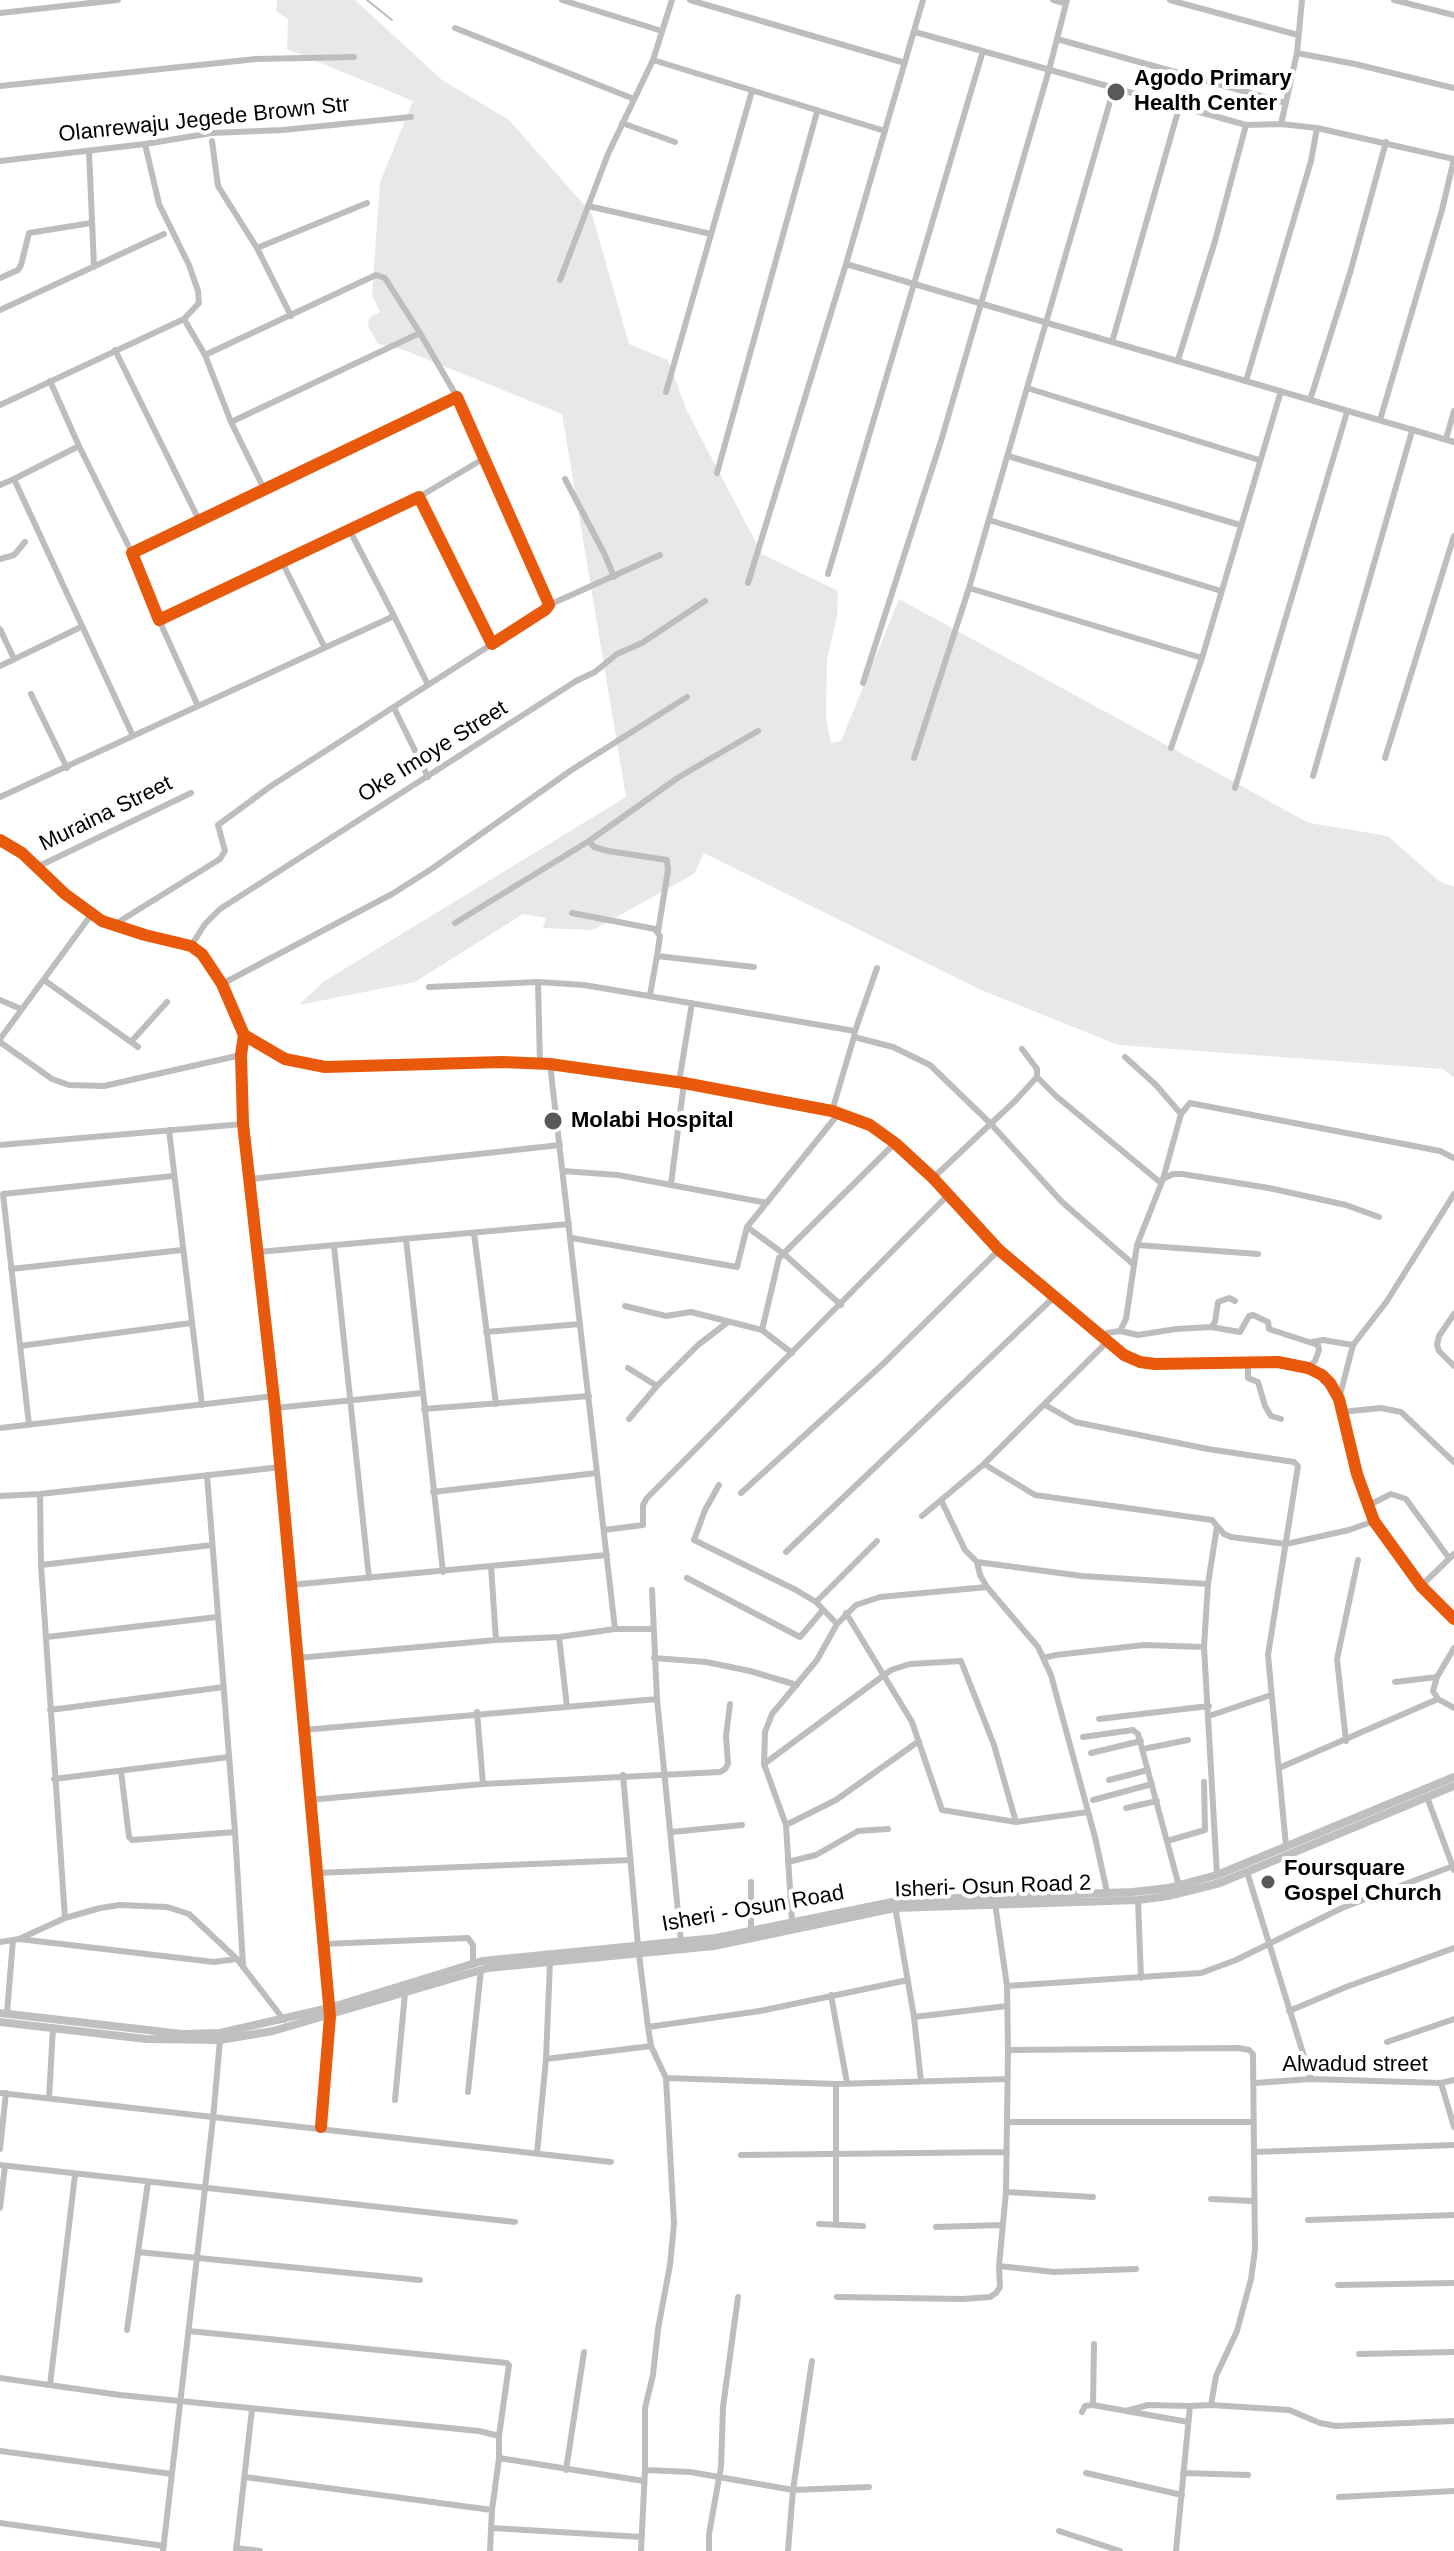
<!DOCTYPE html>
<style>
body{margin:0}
canvas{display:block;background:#fff}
</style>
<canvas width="1454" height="2551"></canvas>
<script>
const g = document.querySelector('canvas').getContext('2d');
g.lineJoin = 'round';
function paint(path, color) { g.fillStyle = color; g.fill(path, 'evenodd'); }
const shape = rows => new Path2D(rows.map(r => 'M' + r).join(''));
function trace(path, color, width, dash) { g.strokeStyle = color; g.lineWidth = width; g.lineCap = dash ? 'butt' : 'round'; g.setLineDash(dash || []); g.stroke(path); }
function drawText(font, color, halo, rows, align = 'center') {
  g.font = font + ' Helvetica,sans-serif'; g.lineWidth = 8; g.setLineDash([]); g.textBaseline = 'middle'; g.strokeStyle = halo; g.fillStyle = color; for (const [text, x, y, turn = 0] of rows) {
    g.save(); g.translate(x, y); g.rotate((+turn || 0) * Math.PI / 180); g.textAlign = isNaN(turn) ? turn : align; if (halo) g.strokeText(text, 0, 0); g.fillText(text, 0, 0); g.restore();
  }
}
const green = shape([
 [277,0,355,0,442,80,509,120,592,214,629,344,668,360,687,411,762,554,838,591,837,616,827,660,826,718,831,743,841,741,899,599,1309,823,1388,836,1439,881,1454,887,1454,1078,1443,1069,1118,1045,979,989,704,853,694,874,593,930,543,928,546,918,523,914,415,982,299,1005,323,982,626,797,562,414,404,350,378,344,368,326,369,318,380,312,372,295,380,182,413,101,287,49,288,19,276,11]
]);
const stream = shape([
 [367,0,392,20]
]);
const street = shape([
 [562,0,662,31],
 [690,0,905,63],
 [1053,0,1066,4],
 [1170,0,1298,35],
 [1394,0,1454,15],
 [0,13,118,0],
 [455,28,634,99],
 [915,32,1246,125,1281,124,1317,128,1454,159],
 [1057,39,1286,103],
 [1297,53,1355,64,1454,88],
 [653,60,885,131],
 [0,86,256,59,354,57],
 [622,123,675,142],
 [1281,124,1297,53,1302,0],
 [212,141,218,186,257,248,291,316],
 [89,151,94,267],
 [0,161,145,144,212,133,283,130,411,117],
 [588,206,711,234],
 [257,248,367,203],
 [846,264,1454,442],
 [0,278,18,270,21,265,29,233,91,223],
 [560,280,608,154,653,60,672,0],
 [0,310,164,234],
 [184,319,205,355,231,422,420,333,457,397],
 [1112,342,1179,108],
 [115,350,199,520],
 [205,355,376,275,385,278,420,333],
 [1178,360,1215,241,1246,125],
 [50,381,79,446],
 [1246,381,1311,161,1317,128],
 [1027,388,1259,460],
 [666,392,752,91],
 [457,397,548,602,549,605,545,610,492,644,419,497,159,620,132,553,457,397],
 [1310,400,1350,273,1386,142],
 [0,405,184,319,199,303,198,291,189,265,159,204,145,144],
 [1380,420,1442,210,1454,159],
 [231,422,264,489],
 [1446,439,1454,411],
 [1008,456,1240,525],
 [717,473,817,112],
 [565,479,604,553,614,577],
 [0,485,14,479],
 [419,497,483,459],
 [989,520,1221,591],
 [350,531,394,616],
 [132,553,79,446,14,479,133,736],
 [0,559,14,555,25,542],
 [282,562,324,646],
 [828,574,983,51],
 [748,583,846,264,923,0],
 [969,588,1202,658],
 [549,605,660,555],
 [159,620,198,706],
 [0,629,14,659],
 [0,666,81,627],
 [863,683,941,441,1049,70,1067,0],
 [428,685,492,644],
 [31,694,67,768],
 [394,708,428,777],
 [1171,748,1202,658,1281,391],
 [914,758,969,588,1114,88],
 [1385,758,1454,536],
 [1313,776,1412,431],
 [1235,788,1347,412],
 [0,797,394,616,428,685,271,786,218,825,225,851,220,859,112,926],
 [0,840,22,853,65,894,102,921,145,935,191,946,202,954,222,984,244,1035,285,1059,325,1067,502,1062,550,1064,684,1083,832,1111,870,1125,895,1143,933,1178,999,1250,1124,1355,1140,1362,1155,1364,1278,1362,1308,1368,1322,1375,1330,1383,1339,1399,1357,1474,1374,1521,1421,1586,1454,1619],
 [37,867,191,793],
 [572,913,655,929,660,936,657,956],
 [455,923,589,841],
 [658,932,668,870,667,860,608,851,594,847,589,841,679,777,758,731],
 [191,946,205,924,220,909,576,681,595,672,617,654,642,643,705,601],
 [44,980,138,1047],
 [538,982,540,1063],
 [222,984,392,894,433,868,570,771,687,697],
 [429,987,538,982,584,985,855,1031,854,1037,893,1047,930,1065,991,1124,1062,1202,1133,1264],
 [650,995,657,956,754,967],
 [0,1000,21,1009],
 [855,1031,877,968],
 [244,1035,241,1055,243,1124,275,1408,330,2016,321,2127],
 [0,1039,91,915],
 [0,1042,52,1079,69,1085,104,1086,241,1055],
 [131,1042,167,1002],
 [1022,1049,1037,1069,1037,1077,1056,1096,1161,1183],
 [1125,1057,1156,1085,1181,1114],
 [550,1064,615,1629],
 [679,1082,692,1003],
 [832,1111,854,1037],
 [169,1130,202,1405],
 [0,1145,243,1124],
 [563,1171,618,1175,767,1203],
 [933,1178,1015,1101,1037,1077],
 [251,1179,560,1145],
 [1163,1179,1173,1174,1182,1174,1269,1188,1346,1205,1379,1217],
 [671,1184,684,1083],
 [747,1227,784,1254,841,1305],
 [474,1233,496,1404],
 [572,1238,737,1267,747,1227,839,1113],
 [406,1239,443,1572],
 [1137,1245,1258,1254],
 [334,1246,369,1578],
 [258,1252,569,1224],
 [11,1269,182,1250],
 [625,1306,666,1316,691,1312,762,1330,792,1353],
 [1454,1314,1439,1336,1437,1345,1439,1351,1454,1366],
 [1211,1327,1215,1322,1218,1302,1229,1298,1235,1301],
 [762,1330,779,1258,895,1143],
 [1120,1331,1138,1335,1176,1329,1211,1327,1240,1332,1249,1316,1253,1315,1268,1322,1269,1329,1318,1345,1319,1350,1315,1361,1308,1368],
 [486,1332,580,1324],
 [1103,1338,1107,1333,1120,1331,1126,1319,1137,1245,1163,1179,1181,1114,1190,1103,1440,1151,1454,1158],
 [1312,1342,1323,1340,1353,1345],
 [20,1346,191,1323],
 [1248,1363,1248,1378,1258,1382,1265,1406,1271,1416,1281,1419],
 [628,1368,657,1386],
 [1339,1399,1353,1345,1387,1301,1454,1194],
 [1045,1405,1075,1422,1208,1449,1294,1462,1298,1466,1268,1655,1286,1846],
 [275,1408,422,1393],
 [424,1409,589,1396],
 [1341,1412,1381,1408,1401,1412,1454,1462],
 [629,1419,657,1386,698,1345,728,1322],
 [29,1425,3,1194,173,1176],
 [0,1428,274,1396],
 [984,1464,1035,1495,1212,1520,1224,1534,1231,1537,1286,1544,1349,1530,1374,1521],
 [207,1475,235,1832,243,1965],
 [719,1485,705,1510,694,1540,796,1590,816,1602,837,1624],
 [433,1492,597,1473],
 [741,1493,883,1364,999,1250],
 [0,1496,40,1494],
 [942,1502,965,1550,977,1562,1082,1576,1208,1584],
 [1367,1506,1391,1494,1406,1499,1449,1558],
 [922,1516,984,1464,1106,1343],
 [604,1530,643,1525,643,1505,647,1498,949,1194],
 [786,1552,1054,1297],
 [977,1562,980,1575,987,1587],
 [41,1565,212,1545],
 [491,1566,496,1640],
 [687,1578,800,1637,823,1610],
 [290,1585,607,1555],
 [1421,1586,1454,1554],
 [652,1590,657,1699,681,1942],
 [816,1602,877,1541],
 [846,1613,912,1722,942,1810,1016,1822,1088,1812],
 [47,1637,217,1617],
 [559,1637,567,1707],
 [1454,1648,1437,1677,1433,1691,1438,1699,1454,1708],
 [297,1658,496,1640,559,1637,615,1629,653,1629],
 [654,1658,706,1662,750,1671,797,1685],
 [1043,1658,1056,1655,1144,1645,1204,1647],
 [1395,1682,1437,1677],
 [50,1710,224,1687],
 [477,1712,483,1784],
 [1209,1716,1271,1695],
 [1099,1719,1209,1706],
 [303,1730,657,1699],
 [1083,1737,1133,1730,1138,1734,1179,1886],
 [1346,1741,1337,1659,1358,1560],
 [1143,1749,1188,1740],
 [1091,1753,1141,1741],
 [764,1764,891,1670,910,1664,961,1661,994,1745,1016,1822],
 [1279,1768,1438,1699],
 [121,1771,129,1837,132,1840,235,1832],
 [623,1775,638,1946,648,2027,651,2046,666,2078,836,2084,1007,2079],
 [54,1779,229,1757],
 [1109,1780,1148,1770],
 [1427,1797,1454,1870],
 [309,1800,483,1784,720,1772,725,1769,728,1764,726,1736,730,1704],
 [1093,1800,1152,1784],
 [1126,1808,1157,1801],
 [786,1825,836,1800,919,1741],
 [672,1832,742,1825],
 [1167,1841,1205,1830,1204,1782],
 [788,1862,816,1855,858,1831,888,1829],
 [1247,1872,1311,2079],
 [317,1873,630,1860],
 [1217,1875,1204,1647,1208,1584,1217,1526],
 [1138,1900,1141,1978],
 [895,1906,914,2017,921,2081],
 [65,1918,41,1565,40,1494,281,1467],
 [792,1922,786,1825,764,1764,765,1732,772,1714,817,1660,837,1624,856,1605,880,1597,987,1587,1038,1647,1051,1675,1095,1837,1107,1892],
 [751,1932,751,1882],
 [19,1939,65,1918,100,1908,120,1905,167,1907,189,1914,237,1959,284,2020],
 [0,1942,19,1939,214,1962,237,1959],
 [324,1944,468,1938,473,1945,473,1964],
 [1007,1986,1201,1973,1236,1960,1342,1908,1453,1866],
 [831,1995,847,2083],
 [1289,2011,1346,1987,1454,1948],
 [7,2013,13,1940],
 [914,2017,1007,2006],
 [648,2027,760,2011,908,1980],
 [1387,2042,1454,2019],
 [1008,2050,1239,2048,1249,2050,1253,2054,1255,2250,1251,2279,1237,2331,1216,2376,1211,2405,1190,2406,1176,2551],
 [546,2059,651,2046],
 [1255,2083,1311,2079,1441,2083,1454,2080],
 [1441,2083,1454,2127],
 [836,2084,836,2224],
 [468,2092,481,1970],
 [0,2093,611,2162],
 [49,2098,53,2028],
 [395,2100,405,1993],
 [1008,2122,1254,2122],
 [0,2149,6,2093],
 [1254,2152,1454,2145],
 [537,2153,546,2059,550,1962],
 [741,2155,1007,2152],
 [0,2165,515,2222],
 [1006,2192,1093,2197],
 [1211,2199,1253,2201],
 [0,2208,5,2166],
 [1308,2220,1454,2215],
 [819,2224,863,2226],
 [936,2227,1002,2225],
 [138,2252,420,2280],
 [999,2266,1054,2272,1136,2269],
 [1338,2285,1454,2283],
 [837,2297,963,2299,990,2297,996,2293,1000,2287,999,2266,1006,2192,1008,2050,1007,1986,995,1903],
 [127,2330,148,2182],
 [189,2331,507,2363,509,2365,499,2436,499,2458,644,2481],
 [1359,2354,1454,2352],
 [0,2378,120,2395,479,2431,499,2436],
 [50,2385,75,2175],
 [1093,2405,1094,2344],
 [1211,2405,1289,2410,1320,2423,1336,2426,1454,2421],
 [1126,2411,1148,2405,1190,2406],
 [1082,2412,1085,2406,1093,2405,1188,2422],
 [0,2451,172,2474],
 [566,2470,584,2352],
 [645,2470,690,2472,793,2490,869,2487],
 [1086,2473,1182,2495],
 [1183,2473,1248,2475],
 [245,2477,492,2510],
 [1339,2497,1454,2491],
 [0,2523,164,2546],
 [492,2528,642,2537],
 [1059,2531,1120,2551],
 [236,2548,260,2551],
 [163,2551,213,2119,220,2040],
 [236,2551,252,2409],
 [490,2551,492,2510,499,2458],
 [641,2551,645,2470,645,2408,653,2375,658,2329,670,2265,674,2224,666,2078],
 [709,2551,709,2534,721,2467,723,2407,738,2297],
 [788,2551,793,2490,812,2361]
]);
const secondary = shape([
 [0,2013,182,2034,220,2033,329,2008,482,1961,716,1938,902,1900,1133,1892,1168,1888,1217,1875,1454,1777],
 [0,2022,146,2039,220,2040,273,2031,488,1968,714,1946,895,1908,1138,1900,1168,1896,1220,1883,1454,1786]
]);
const cycleway = shape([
 [457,397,548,602,549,605,545,610,492,644,419,497,159,620,132,553,457,397],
 [0,840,22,853,65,894,102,921,145,935,191,946,202,954,222,984,244,1035,285,1059,325,1067,502,1062,550,1064,684,1083,832,1111,870,1125,895,1143,933,1178,999,1250,1124,1355,1140,1362,1155,1364,1278,1362,1308,1368,1322,1375,1330,1383,1339,1399,1357,1474,1374,1521,1421,1586,1454,1619],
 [244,1035,241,1055,243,1124,275,1408,330,2016,321,2127]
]);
const markers = [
 [1116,92,10,"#595959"],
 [553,1121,10,"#595959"],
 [1268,1882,8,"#595959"]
];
const poiNames = [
 ["Agodo Primary",1134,79],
 ["Health Center",1134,104],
 ["Molabi Hospital",571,1121],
 ["Foursquare",1284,1869],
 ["Gospel Church",1284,1894]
];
const streetNames = [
 ["Olanrewaju Jegede Brown Str",204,120,-6],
 ["Oke Imoye Street",433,752,-32],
 ["Muraina Street",106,814,-26],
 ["Isheri- Osun Road 2",993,1887,-2],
 ["Isheri - Osun Road",753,1909,-10],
 ["Alwadud street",1355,2065]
];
paint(green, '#e8e8e8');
trace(stream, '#bababa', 2);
trace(street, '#bdbdbd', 6);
trace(secondary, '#bfbfbf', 8);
trace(cycleway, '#e8590c', 12);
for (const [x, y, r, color] of markers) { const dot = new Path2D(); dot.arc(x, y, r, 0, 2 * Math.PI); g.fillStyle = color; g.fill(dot); trace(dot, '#fff', 3); }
drawText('bold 22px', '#000', '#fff', poiNames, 'left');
drawText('22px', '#000', '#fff', streetNames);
</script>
